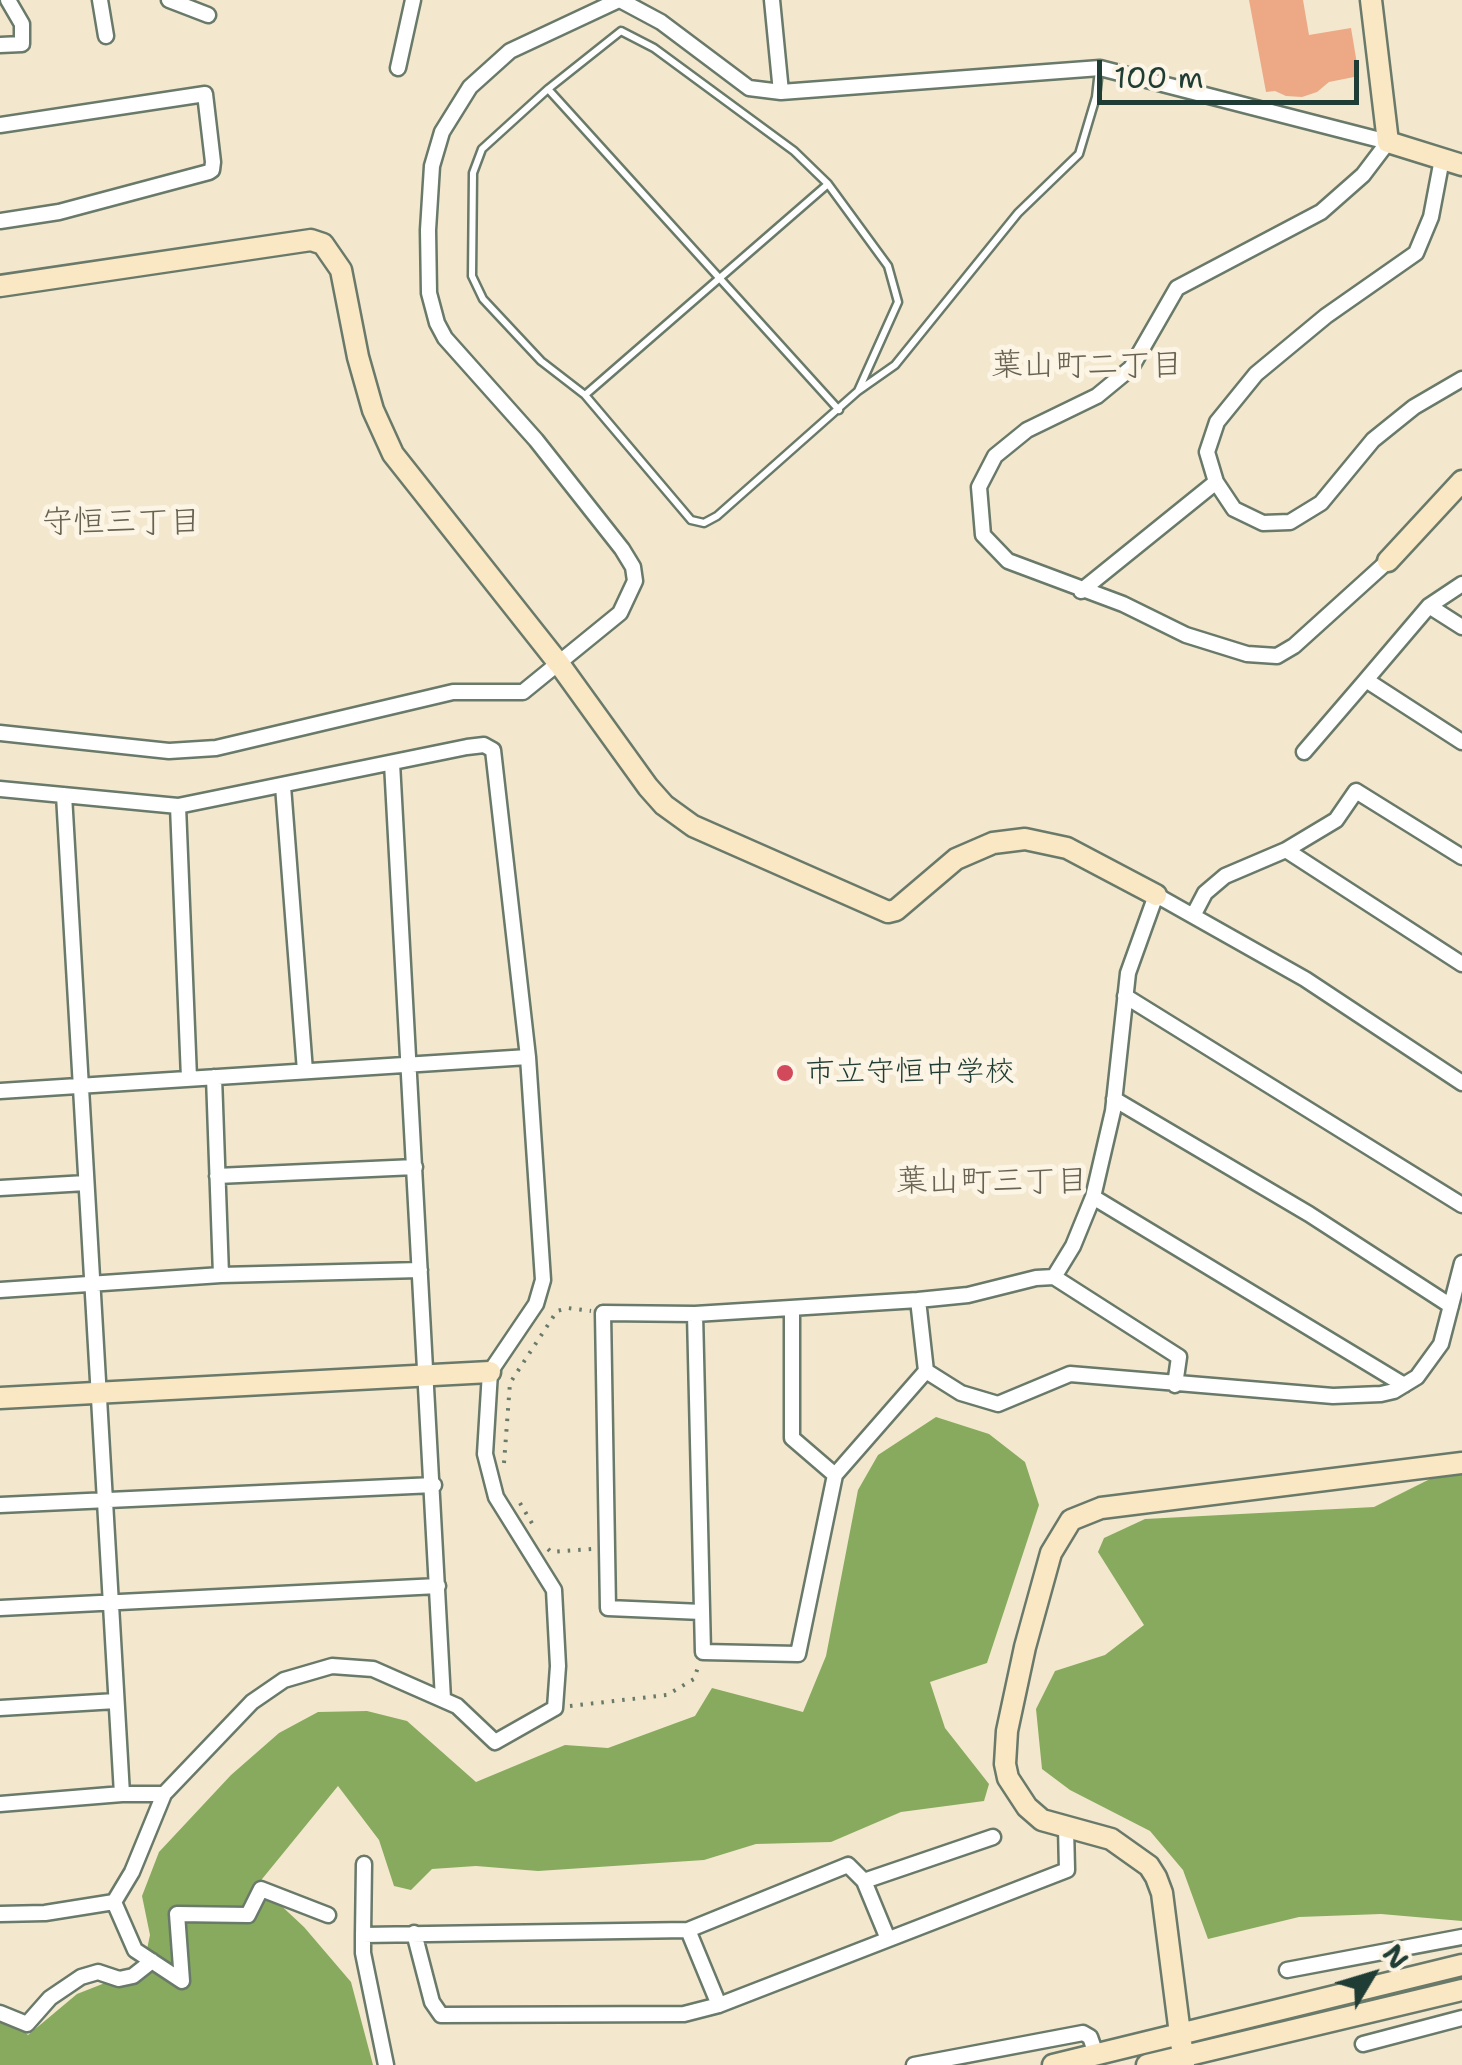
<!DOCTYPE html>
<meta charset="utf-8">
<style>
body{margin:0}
#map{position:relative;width:1462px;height:2065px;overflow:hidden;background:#f3e8cd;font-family:"Shantell Sans",sans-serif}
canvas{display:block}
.north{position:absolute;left:1322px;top:1925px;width:100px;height:100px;-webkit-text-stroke:8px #fcf5e5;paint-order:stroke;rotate:52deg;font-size:28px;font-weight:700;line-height:40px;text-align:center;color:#1f3d34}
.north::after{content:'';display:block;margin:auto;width:35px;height:45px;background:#1f3d34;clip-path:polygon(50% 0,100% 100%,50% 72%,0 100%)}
.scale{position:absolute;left:1097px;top:60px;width:262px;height:45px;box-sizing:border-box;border:5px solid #1f3d34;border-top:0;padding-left:12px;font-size:30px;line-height:35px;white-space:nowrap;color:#1f3d34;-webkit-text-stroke:8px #fcf5e5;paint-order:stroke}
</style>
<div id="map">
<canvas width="1462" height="2065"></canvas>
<div class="north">N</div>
<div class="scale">100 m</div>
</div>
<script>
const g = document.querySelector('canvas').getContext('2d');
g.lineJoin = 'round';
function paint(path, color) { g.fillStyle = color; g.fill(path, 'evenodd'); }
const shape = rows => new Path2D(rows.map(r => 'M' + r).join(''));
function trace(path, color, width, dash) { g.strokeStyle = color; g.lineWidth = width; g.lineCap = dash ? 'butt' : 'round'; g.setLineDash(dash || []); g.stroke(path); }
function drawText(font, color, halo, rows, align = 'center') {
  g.font = font + ' "Shantell Sans","Klee One",sans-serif'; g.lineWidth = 10; g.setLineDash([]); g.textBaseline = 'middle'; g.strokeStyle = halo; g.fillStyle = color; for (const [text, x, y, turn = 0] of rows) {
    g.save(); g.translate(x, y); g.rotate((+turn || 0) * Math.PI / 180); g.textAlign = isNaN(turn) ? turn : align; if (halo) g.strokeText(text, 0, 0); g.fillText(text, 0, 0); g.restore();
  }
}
const forest = shape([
 [936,1417,989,1434,1025,1462,1039,1505,987,1663,930,1682,945,1728,989,1784,984,1801,901,1812,831,1842,756,1844,704,1860,538,1871,476,1866,432,1869,411,1890,394,1886,379,1840,338,1786,258,1884,304,1927,351,1982,373,2065,0,2065,0,2011,28,2035,77,1994,143,1968,150,1935,142,1896,159,1852,231,1775,279,1733,318,1712,367,1711,407,1721,476,1782,565,1745,608,1748,695,1716,712,1688,803,1712,826,1656,858,1490,878,1455],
 [1462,1463,1462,1921,1381,1914,1299,1917,1208,1939,1183,1870,1150,1831,1070,1790,1042,1769,1036,1709,1055,1671,1105,1655,1144,1625,1098,1552,1104,1538,1145,1519,1374,1507]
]);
const building = shape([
 [1249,0,1303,0,1309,35,1351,28,1359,76,1329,82,1317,92,1302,97,1286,96,1275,91,1266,92]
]);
const path = shape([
 [504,1463,510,1383,557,1311,568,1308,591,1311],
 [520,1503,533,1525],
 [548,1549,551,1552,592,1549],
 [570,1706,667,1695,694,1679,699,1664]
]);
const lane = shape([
 [548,89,839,410],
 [858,391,898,302,888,266,828,184,794,151,654,48,621,31,548,89,482,149,473,173,472,276,483,299,541,361,585,395,691,520,704,523,717,516,858,391,895,365,1018,213,1079,154,1096,97,1099,70],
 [585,395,828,184]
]);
const street = shape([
 [100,0,106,36],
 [169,0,208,15],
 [620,0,661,22,749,88,781,92,1100,68,1388,142,1363,175,1321,212,1177,288,1131,368,1097,396,1027,430,995,456,979,487,983,535,1008,561,1123,604,1186,635,1247,654,1277,656,1294,646,1388,561],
 [772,0,781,92],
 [0,45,22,44,22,24,8,0],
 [398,68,413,0],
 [0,125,205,94,213,162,212,170,209,172,59,212,0,221],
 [1442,159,1431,217,1416,253,1326,316,1256,374,1217,422,1207,452,1216,482,1234,509,1263,523,1290,522,1321,503,1373,440,1414,407,1462,379],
 [1462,584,1429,606,1366,680,1462,742],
 [1081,591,1216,482],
 [1429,606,1462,627],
 [0,733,169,751,216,748,453,692,523,692,620,613,635,581,633,567,622,549,536,440,445,338,437,323,429,293,428,230,432,166,442,132,470,87,510,51,619,0],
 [1304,752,1366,680],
 [392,763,443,1699],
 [283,786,305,1071],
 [0,789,178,806,467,747,484,745,493,750,528,1057,543,1280,536,1304,490,1372,485,1454,496,1497,554,1590,558,1666,555,1708,495,1742,457,1706,373,1669,332,1666,284,1680,252,1702,164,1794,132,1872,114,1902,45,1913,0,1914],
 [64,795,122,1794],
 [178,806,189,1078],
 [1286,850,1462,964],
 [1194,914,1205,893,1225,876,1286,850,1336,820,1356,791,1462,857],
 [1125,996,1462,1205],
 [214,1077,221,1275],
 [0,1091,528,1057],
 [1114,1099,1309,1214,1451,1306],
 [217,1176,415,1167],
 [0,1188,86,1183],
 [1093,1197,1404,1385],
 [1054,1277,1073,1246,1093,1197,1113,1111,1128,973,1156,895,1305,979,1462,1083],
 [0,1290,221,1275,420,1270],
 [792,1308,792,1438,835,1475],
 [695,1314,703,1652,798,1654,835,1475,926,1371,918,1300],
 [926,1371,961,1393,998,1404,1070,1374,1333,1396,1381,1394,1394,1391,1417,1377,1441,1344,1462,1263],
 [0,1505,434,1485],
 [0,1608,438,1586],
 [702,1612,608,1608,603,1313,695,1314,918,1300,968,1295,1036,1278,1054,1277,1179,1357,1175,1385],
 [0,1708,116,1701],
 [0,1804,122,1794,164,1794],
 [364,1864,363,1935,688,1930],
 [114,1902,135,1950,182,1981,177,1914,248,1915,261,1889,328,1915],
 [414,1933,432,2002,441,2015,684,2014,719,2005,1067,1870,1066,1827],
 [363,1935,363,1953,386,2065],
 [888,1939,864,1881,993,1837],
 [1287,1970,1462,1937],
 [719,2005,688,1930,848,1865,864,1881],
 [0,2013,27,2024,50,1998,81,1977,98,1972,119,1979,133,1976,152,1961],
 [1363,2044,1462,2018],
 [914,2065,1083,2033,1090,2037,1096,2054]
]);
const secondary = shape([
 [1371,0,1388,142,1462,165],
 [0,286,311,240,323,244,341,270,358,357,373,410,393,454,560,665,648,787,664,805,693,826,888,912,896,910,956,859,993,843,1025,839,1067,848,1156,895],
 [1388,561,1462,481],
 [0,1398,490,1372],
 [1053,2065,1462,1965],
 [1147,2065,1462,1990],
 [1184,2065,1162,1893,1156,1877,1149,1866,1111,1839,1042,1820,1027,1807,1008,1778,1005,1764,1007,1731,1025,1647,1051,1553,1071,1520,1101,1508,1462,1463]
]);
const markers = [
 [785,1073,10,"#d1495b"]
];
const poiNames = [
 ["市立守恒中学校",805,1073]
];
const neighbourhoodNames = [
 ["葉山町二丁目",1087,367],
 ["守恒三丁目",121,524],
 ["葉山町三丁目",992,1183]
];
paint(forest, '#87aa5f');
paint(building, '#eda886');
trace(lane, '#69796a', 11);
trace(street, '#69796a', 19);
trace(secondary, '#69796a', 25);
trace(path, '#69796a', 4, [2.5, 8]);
trace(lane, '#fff', 6);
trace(street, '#fff', 14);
trace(secondary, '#fae7c3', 20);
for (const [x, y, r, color] of markers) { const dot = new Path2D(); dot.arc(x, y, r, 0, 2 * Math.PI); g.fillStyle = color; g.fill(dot); trace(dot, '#fcf5e5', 4); }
drawText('30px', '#1f3d34', '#fcf5e5', poiNames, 'left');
drawText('32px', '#676251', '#fcf5e5', neighbourhoodNames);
</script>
